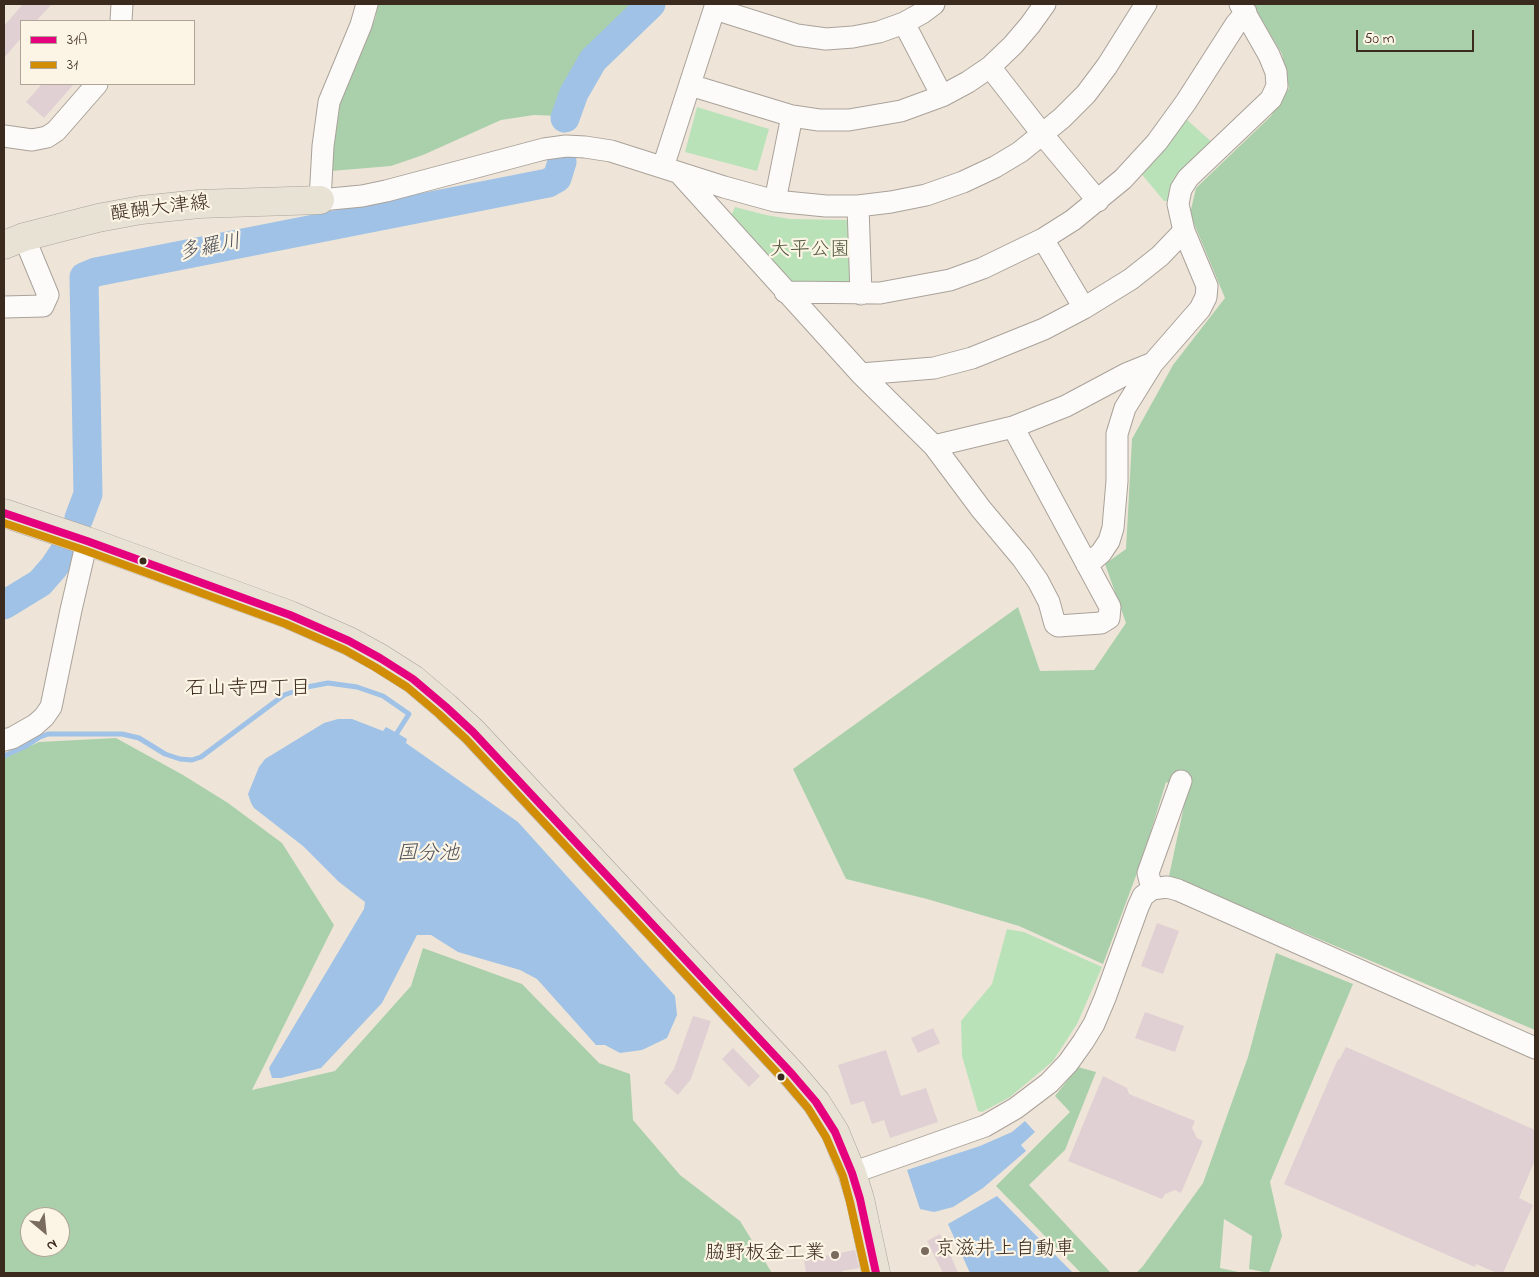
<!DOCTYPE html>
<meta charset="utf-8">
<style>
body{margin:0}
#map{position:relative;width:1539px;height:1277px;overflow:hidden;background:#eee5d8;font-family:"Indie Flower",sans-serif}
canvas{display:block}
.frame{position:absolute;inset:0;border:5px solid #3b2a1e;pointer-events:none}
.legend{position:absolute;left:20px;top:20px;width:175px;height:65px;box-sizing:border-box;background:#fcf5e5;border:1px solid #afa495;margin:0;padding:6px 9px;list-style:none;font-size:15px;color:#3b2a1e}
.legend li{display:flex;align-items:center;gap:10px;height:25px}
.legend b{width:25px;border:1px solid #afa495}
.north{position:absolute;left:20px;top:1207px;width:50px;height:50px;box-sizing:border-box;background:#fcf5e5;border:1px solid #afa495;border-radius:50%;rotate:152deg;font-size:14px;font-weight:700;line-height:20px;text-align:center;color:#3b2a1e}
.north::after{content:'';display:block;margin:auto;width:18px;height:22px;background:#7a6b5f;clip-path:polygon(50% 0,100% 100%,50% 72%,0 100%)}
.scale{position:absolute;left:1356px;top:30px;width:118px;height:22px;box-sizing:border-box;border:2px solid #3b2a1e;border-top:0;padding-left:6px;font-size:15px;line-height:18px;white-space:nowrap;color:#3b2a1e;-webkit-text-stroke:4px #fcf5e5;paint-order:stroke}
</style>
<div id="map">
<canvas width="1539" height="1277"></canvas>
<div class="frame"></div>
<ul class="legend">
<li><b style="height:6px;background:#e5007d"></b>31A</li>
<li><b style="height:6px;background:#d18d06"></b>31</li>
</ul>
<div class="north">N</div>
<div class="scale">50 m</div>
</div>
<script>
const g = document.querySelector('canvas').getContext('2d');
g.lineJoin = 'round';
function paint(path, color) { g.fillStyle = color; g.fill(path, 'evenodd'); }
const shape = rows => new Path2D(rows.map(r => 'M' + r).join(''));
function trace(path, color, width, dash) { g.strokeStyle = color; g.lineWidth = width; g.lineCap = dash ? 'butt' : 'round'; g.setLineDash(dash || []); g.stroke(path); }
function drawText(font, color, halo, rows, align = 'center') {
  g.font = font + ' "Indie Flower","Klee One",sans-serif'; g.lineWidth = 4.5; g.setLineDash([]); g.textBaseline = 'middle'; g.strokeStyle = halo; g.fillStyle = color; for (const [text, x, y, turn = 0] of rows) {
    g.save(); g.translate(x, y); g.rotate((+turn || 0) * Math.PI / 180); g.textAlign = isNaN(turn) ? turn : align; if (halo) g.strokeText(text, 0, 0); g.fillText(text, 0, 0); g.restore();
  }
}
const green = shape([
 [697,107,769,129,757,171,685,152],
 [1186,119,1214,144,1171,201,1164,201,1139,171],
 [735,207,766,215,790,219,848,220,853,280,848,285,793,285,731,216],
 [1007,929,1024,932,1102,967,1077,1024,1053,1061,1010,1097,982,1112,978,1111,962,1056,961,1021,992,984]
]);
const forest = shape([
 [378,4,646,4,588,55,560,116,534,115,501,120,423,155,391,166,331,171,336,104,357,53,375,19],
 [1252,4,1535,4,1535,1030,1169,876,1187,792,1166,782,1143,857,1103,964,1019,926,927,899,846,879,793,769,1018,607,1040,671,1094,670,1126,623,1105,564,1126,549,1132,439,1173,365,1225,298,1190,214,1196,188,1271,116,1289,88,1282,54],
 [116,738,183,775,228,803,282,843,334,925,252,1090,335,1071,411,986,423,948,522,984,599,1063,630,1074,633,1120,680,1175,740,1221,772,1273,4,1273,4,758,39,742],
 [30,1217,60,1217,60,1247,30,1247],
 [1276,953,1353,984,1270,1182,1282,1236,1269,1273,1249,1269,1252,1236,1224,1219,1220,1268,1243,1273,1136,1273,1143,1266,1203,1183,1248,1057],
 [1078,1067,1096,1072,1065,1150,1029,1185,1111,1273,1081,1273,996,1186,1070,1112,1055,1096]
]);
const water = shape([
 [338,719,352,719,383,731,386,727,397,733,407,739,406,743,518,822,675,996,677,1015,667,1038,642,1050,620,1053,605,1045,596,1045,537,979,520,970,458,952,431,935,417,935,382,1003,321,1068,281,1078,272,1078,269,1068,364,909,365,902,339,882,303,846,254,808,251,803,248,794,259,767,265,759,324,723],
 [1025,1121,1035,1132,1021,1145,1026,1151,983,1188,953,1207,934,1212,920,1209,907,1170,980,1146,1012,1132],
 [997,1196,1073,1273,970,1273,948,1224]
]);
const stream = shape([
 [4,756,26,746,40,737,48,734,122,734,139,738,165,754,180,759,192,760,201,757,284,695,307,687,328,683,357,687,383,696,409,714,397,733]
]);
const river = shape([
 [565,118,574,93,593,60,651,4],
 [79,518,88,494,84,277,96,272,548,183,557,178,562,162],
 [4,605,40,583,54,567,64,552]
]);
const building = shape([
 [23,4,52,4,36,21,21,21,21,38,4,58,4,26],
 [42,84,74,84,44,118,26,102],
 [1157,923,1179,931,1163,974,1141,966],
 [1145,1012,1184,1026,1175,1052,1135,1038],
 [693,1016,711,1021,691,1079,678,1095,664,1083,674,1069],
 [933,1028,940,1043,918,1053,911,1038],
 [1346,1047,1535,1130,1535,1160,1519,1198,1533,1205,1503,1273,1497,1273,1476,1264,1475,1267,1284,1184,1338,1059,1339,1060],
 [733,1048,760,1076,749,1087,722,1059],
 [886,1050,901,1096,926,1088,938,1122,890,1138,884,1120,872,1124,864,1101,851,1105,838,1065],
 [1103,1076,1127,1088,1129,1094,1195,1121,1192,1128,1197,1138,1203,1141,1181,1193,1175,1190,1165,1194,1162,1199,1068,1161],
 [940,1234,950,1254,958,1273,943,1273,927,1241],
 [855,1250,859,1268,842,1271,842,1273,806,1273,804,1260]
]);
const minor = shape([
 [367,4,361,25,329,102,323,146,320,200,362,196,386,191,544,149,566,146,585,147,611,151,724,187,775,201,826,206,858,206,891,202,926,195,963,182,995,167,1020,152,1062,118,1086,94,1107,66,1146,4],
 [715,9,797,35,826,39,853,37,879,32,904,23,922,13,934,4],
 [121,21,122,4],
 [904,23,942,96],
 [990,67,1043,135,1098,201],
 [690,85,792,116,819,120,849,120,901,111,942,96,968,82,990,67,1013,45,1030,25,1045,4],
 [4,136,32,140,47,137,56,131,97,84],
 [663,167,716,4],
 [680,174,861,374,934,446,981,509,1022,558,1038,581,1049,602,1055,624,1058,626,1101,623,1109,618,1110,607,1013,427],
 [775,201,792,116],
 [858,206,861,294],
 [1043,239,1084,308],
 [785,292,880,293,950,280,983,268,1043,239,1073,220,1123,179,1157,142,1186,102,1236,24,1246,12],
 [4,307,43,306,48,295,24,237],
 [861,374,934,368,972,358,1044,329,1084,308,1131,279,1160,256,1184,231],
 [934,446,1013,427,1066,406,1126,374,1153,363],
 [1087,565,1101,553,1109,541,1113,528,1117,481,1117,434,1125,408,1153,363,1200,309,1206,297,1207,286,1184,231,1178,204,1181,189,1188,178,1271,99,1277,86,1276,72,1269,55,1240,4],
 [4,740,12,738,35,725,44,717,51,707,71,610,87,541],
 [1152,889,1148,873,1181,781],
 [852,1173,985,1126,1016,1108,1049,1083,1068,1063,1083,1042,1094,1024,1105,998,1138,907,1143,896,1152,889,1167,887,1178,890,1535,1048]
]);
const major = shape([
 [4,245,24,237,98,218,141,210,199,204,320,200],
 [4,513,87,541,290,615,349,641,380,658,413,679,446,707,473,732,792,1074,816,1102,835,1132,852,1173,860,1199,876,1273]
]);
const bus1 = shape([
 [4,513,87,541,290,615,349,641,380,658,413,679,446,707,473,732,792,1074,816,1102,835,1132,852,1173,860,1199,876,1273]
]);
const bus2 = shape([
 [4,523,84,550,286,624,345,650,375,667,407,687,439,714,466,739,785,1081,808,1108,826,1137,843,1176,850,1202,866,1273]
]);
const markers = [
 [143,561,4.5,"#3b2a1e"],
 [781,1077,4.5,"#3b2a1e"],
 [925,1251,5,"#7a6b5f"],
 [835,1255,5,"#7a6b5f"]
];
const streetNames = [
 ["醍醐大津線",160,210,-7]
];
const parkNames = [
 ["大平公園",810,252]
];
const poiNames = [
 ["京滋井上自動車",935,1251],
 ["脇野板金工業",825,1255,"right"]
];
const waterNames = [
 ["多羅川",210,249,-11],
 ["国分池",428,856]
];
const neighbourhoodNames = [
 ["石山寺四丁目",248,691]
];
paint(green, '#b9e2b9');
paint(forest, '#aad0ab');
paint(water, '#9fc2e6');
trace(stream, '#9fc2e6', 5);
trace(river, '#9fc2e6', 29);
paint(building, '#e0cfd3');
trace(minor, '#aaa29a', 23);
trace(major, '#aaa29a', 29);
trace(minor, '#fcfbf9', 21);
trace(major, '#e8e2d5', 28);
trace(bus1, '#e5007d', 8);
trace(bus2, '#d18d06', 8);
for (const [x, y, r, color] of markers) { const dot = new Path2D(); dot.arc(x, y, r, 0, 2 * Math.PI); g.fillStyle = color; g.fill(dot); trace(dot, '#fcf5e5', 2); }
drawText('20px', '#3b2a1e', '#fcf5e5', streetNames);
drawText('20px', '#50583e', '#fcf5e5', parkNames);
drawText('20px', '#3b2a1e', '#fcf5e5', poiNames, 'left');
drawText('italic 21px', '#4f535c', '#fcf5e5', waterNames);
drawText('21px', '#3b2a1e', '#fcf5e5', neighbourhoodNames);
</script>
